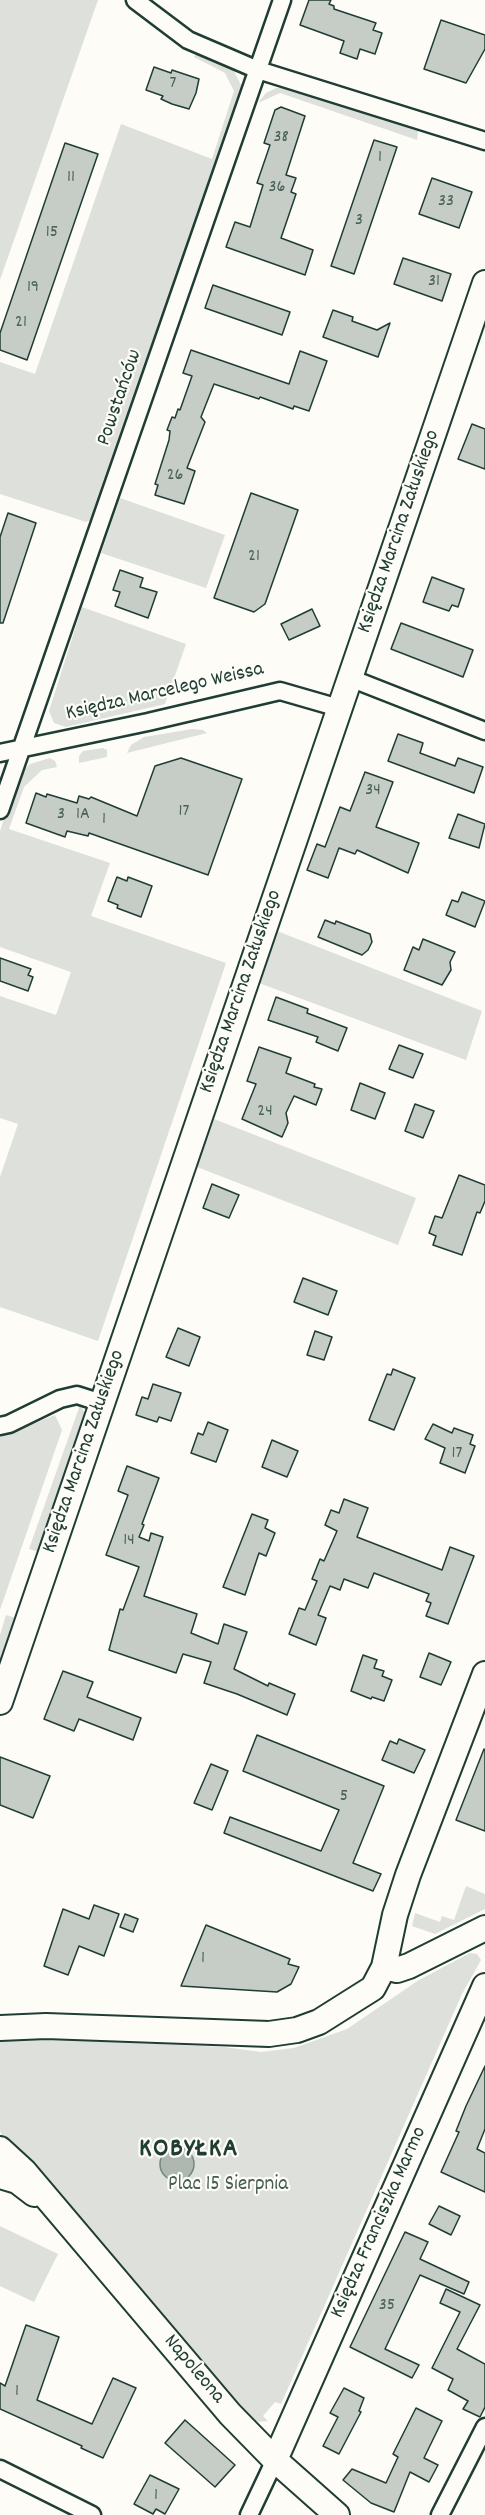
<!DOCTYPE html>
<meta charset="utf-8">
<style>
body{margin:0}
canvas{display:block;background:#fdfcf7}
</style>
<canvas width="485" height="2515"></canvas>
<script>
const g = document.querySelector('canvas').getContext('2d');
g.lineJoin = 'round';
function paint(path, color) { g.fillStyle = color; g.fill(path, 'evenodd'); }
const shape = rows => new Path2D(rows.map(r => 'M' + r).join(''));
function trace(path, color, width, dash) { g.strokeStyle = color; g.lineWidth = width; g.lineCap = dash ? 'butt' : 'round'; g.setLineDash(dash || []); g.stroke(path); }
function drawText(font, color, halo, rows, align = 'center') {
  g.font = font + ' Dekko,sans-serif'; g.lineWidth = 4.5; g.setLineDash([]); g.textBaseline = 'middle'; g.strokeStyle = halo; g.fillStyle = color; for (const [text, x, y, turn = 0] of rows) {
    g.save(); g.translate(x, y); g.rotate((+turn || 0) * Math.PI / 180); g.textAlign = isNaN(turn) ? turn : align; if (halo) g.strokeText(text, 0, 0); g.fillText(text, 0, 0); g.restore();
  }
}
const green = shape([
 [0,0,98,0,0,280],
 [197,52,232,67,242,87,222,158,216,165,96,518,86,522,0,494,0,362,35,374,121,124,212,159,234,91,225,73,194,57],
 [276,88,283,88,415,126,418,131,417,140,280,93,258,103,266,93],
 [120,498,225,535,206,588,101,553],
 [82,607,186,644,165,704,66,727,54,723,49,711],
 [192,729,203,730,207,733,127,753,131,745,144,737],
 [103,748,107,750,107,757,79,763,79,756,83,751],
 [50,758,55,761,57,767,42,770,24,787,9,829,110,863,91,916,226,963,98,1341,0,1307,0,1177,18,1124,0,1118,0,996,56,1015,71,972,0,947,0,831,16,782,22,772,30,764],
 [277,931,482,1011,466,1060,259,983],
 [214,1119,416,1198,398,1245,197,1167],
 [80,1405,87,1416,42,1553,29,1549],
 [55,1415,62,1430,0,1610,0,1437],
 [6,1615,19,1619,4,1665,0,1663,0,1635],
 [466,1886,485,1894,485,1909,435,1934,412,1926,415,1913,440,1922,442,1916,454,1920],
 [470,1953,477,1954,481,1960,462,1994,281,2404,275,2402,263,2416,268,2421,258,2422,248,2414,85,2227,6,2144,0,2131,0,2037,224,2047,261,2052,294,2048,347,2029,419,1980],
 [0,2226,58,2254,34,2302,0,2286]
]);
const water = shape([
 '160 2164a17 17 0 1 1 34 0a17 17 0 1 1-34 0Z'
]);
const building = shape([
 [309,0,331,0,329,4,334,6,334,9,376,23,373,30,382,33,375,54,360,49,357,59,340,53,344,41,300,25,309,0],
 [441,20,485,35,485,49,466,83,424,69,441,20],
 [154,67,171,73,172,70,199,79,196,93,189,109,172,104,161,99,163,96,146,90,154,67],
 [281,107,305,116,286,175,296,178,291,192,296,194,281,238,313,250,305,275,226,247,235,222,250,227,263,185,257,183,270,145,264,143,275,110,281,107],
 [374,140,397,147,354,274,331,266,374,140],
 [65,143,98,154,27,360,0,350,0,333,65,143],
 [432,178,472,192,459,228,419,214,432,178],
 [403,258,451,274,442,301,394,284,403,258],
 [213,285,290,312,282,335,205,308,213,285],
 [333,310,353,317,352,321,377,330,390,323,378,357,323,337,333,310],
 [191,350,289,384,300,351,327,361,309,411,294,406,293,409,260,397,259,399,214,384,201,417,205,422,187,468,195,471,184,504,155,495,158,485,155,484,169,440,170,431,167,430,172,417,175,418,178,409,180,410,192,376,183,373,191,350],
 [472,424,485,429,485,469,458,459,472,424],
 [251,493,298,510,265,604,254,612,214,598,251,493],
 [8,513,36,523,3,623,0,623,0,537,8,513],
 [120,570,143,578,140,587,157,592,148,618,115,606,120,592,113,590,120,570],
 [432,577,464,589,458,607,452,605,449,611,423,602,432,577],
 [312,609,320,626,289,640,281,624,312,609],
 [401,623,473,650,463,677,391,649,401,623],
 [398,734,423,743,420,753,455,766,458,758,483,767,474,793,388,761,398,734],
 [181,758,242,779,208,875,89,833,88,836,67,831,65,837,26,823,36,793,46,797,47,794,77,803,79,796,89,799,91,797,137,816,155,766,181,758],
 [365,772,393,782,376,827,419,843,408,873,357,850,355,854,339,848,328,878,307,870,317,844,325,847,340,807,350,811,365,772],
 [458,814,485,824,479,848,449,838,458,814],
 [117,877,127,881,128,877,152,886,141,917,117,908,118,905,108,901,117,877],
 [462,892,485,901,475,927,446,915,452,900,458,902,462,892],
 [325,920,335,924,336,921,370,934,372,942,368,950,362,955,318,937,325,920],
 [423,939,455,952,450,962,451,970,442,985,404,970,413,947,419,950,423,939],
 [0,958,31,969,28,975,33,977,28,991,0,981,0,958],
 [276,997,308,1009,307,1013,347,1028,338,1051,316,1042,318,1037,268,1020,276,997],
 [399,1045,423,1054,413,1078,389,1069,399,1045],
 [259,1047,291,1058,286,1073,315,1084,314,1087,322,1089,316,1105,294,1096,286,1113,288,1123,282,1137,242,1119,256,1084,247,1081,259,1047],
 [360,1083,385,1093,375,1119,351,1110,360,1083],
 [415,1104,434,1111,423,1138,405,1131,415,1104],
 [459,1175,485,1185,485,1201,480,1213,477,1212,462,1255,433,1245,436,1236,429,1233,435,1216,442,1218,459,1175],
 [212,1184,239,1195,229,1218,203,1208,212,1184],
 [303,1278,337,1291,328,1315,294,1302,303,1278],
 [178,1328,200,1337,189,1366,166,1357,178,1328],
 [315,1331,332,1337,324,1360,307,1355,315,1331],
 [393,1369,415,1378,394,1430,369,1420,387,1374,391,1375,393,1369],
 [153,1384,181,1393,171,1421,159,1417,157,1422,136,1415,142,1397,148,1399,153,1384],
 [208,1422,228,1430,216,1462,191,1453,198,1433,203,1435,208,1422],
 [433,1424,452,1433,454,1428,473,1435,470,1444,475,1446,465,1473,440,1463,445,1448,425,1439,433,1424],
 [272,1440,298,1451,287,1477,262,1467,272,1440],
 [127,1466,159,1478,142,1524,144,1525,139,1537,149,1541,151,1533,163,1537,144,1596,197,1614,191,1633,218,1644,224,1624,247,1632,234,1669,268,1686,269,1683,295,1694,287,1715,237,1694,204,1683,211,1662,183,1654,176,1673,109,1650,120,1609,123,1610,139,1567,106,1555,128,1495,118,1491,127,1466],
 [344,1499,368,1508,357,1537,442,1570,450,1547,474,1556,448,1624,426,1616,431,1603,426,1601,429,1594,374,1573,368,1588,344,1579,340,1590,330,1586,318,1615,326,1618,316,1645,289,1634,299,1608,305,1610,317,1581,312,1579,320,1559,324,1561,337,1531,325,1525,331,1510,339,1513,344,1499],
 [252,1514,268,1520,265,1528,275,1533,266,1556,259,1553,245,1595,223,1587,252,1514],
 [429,1653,451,1662,441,1685,420,1677,429,1653],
 [363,1655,377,1660,374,1668,384,1671,382,1676,392,1680,384,1701,372,1697,371,1699,351,1691,363,1655],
 [63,1671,93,1682,87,1697,141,1718,133,1740,79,1719,74,1731,44,1719,63,1671],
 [257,1735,384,1786,353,1863,381,1874,373,1891,224,1833,230,1817,321,1851,339,1810,243,1771,257,1735],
 [399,1739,425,1750,414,1773,382,1760,390,1741,397,1744,399,1739],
 [484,1749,485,1750,485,1831,456,1820,484,1749],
 [0,1757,50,1776,33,1818,0,1805,0,1757],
 [211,1764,228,1771,212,1810,194,1803,211,1764],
 [94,1905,119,1914,104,1956,79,1946,68,1975,44,1966,63,1909,89,1919,94,1905],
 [125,1914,138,1919,133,1932,120,1927,125,1914],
 [206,1925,290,1959,288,1964,299,1967,291,1984,277,1992,181,1986,206,1925],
 [485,2066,485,2129,477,2149,485,2153,485,2192,441,2172,459,2132,456,2131,466,2106,485,2066],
 [439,2206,460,2216,451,2235,429,2224,439,2206],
 [405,2232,428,2242,420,2259,469,2282,464,2294,420,2275,385,2349,419,2365,412,2378,350,2347,405,2232],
 [446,2289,480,2305,457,2349,485,2364,485,2407,480,2417,463,2409,468,2401,448,2390,453,2379,432,2368,460,2312,440,2303,446,2289],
 [26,2325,59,2337,37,2400,92,2424,113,2378,136,2388,103,2458,81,2448,82,2446,0,2409,0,2383,5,2386,26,2325],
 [344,2388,364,2398,359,2411,361,2412,339,2454,323,2446,338,2417,330,2413,344,2388],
 [416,2408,442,2421,424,2458,438,2465,429,2482,410,2472,394,2512,371,2503,343,2480,352,2469,386,2483,398,2457,393,2454,416,2408],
 [185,2420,235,2465,215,2487,165,2443,185,2420],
 [150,2475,179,2489,165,2514,156,2509,153,2514,134,2504,150,2475]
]);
const street = shape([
 [135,0,188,40,258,70,485,141],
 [350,678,485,731],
 [0,753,148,722,280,691,339,708],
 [0,810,282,0],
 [0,1426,9,1424,60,1399,77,1395,102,1403],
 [0,2469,92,2515],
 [249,2515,275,2460],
 [440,2515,485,2427]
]);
const secondary = shape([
 [0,1702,485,283],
 [384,1967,397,1970,409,1966,485,1928],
 [0,2028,46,2026,269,2034,297,2030,319,2022,373,1988,384,1967,395,1915,408,1875,485,1674],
 [0,2149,24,2171,230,2414,275,2460,337,2515],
 [0,2176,17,2181,34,2194],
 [275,2460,485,1986]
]);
const numberNames = [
 ["7",173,85],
 ["38",281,139],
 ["1",380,159],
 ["11",71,179],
 ["36",277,189],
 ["33",446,203],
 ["3",359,222],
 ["15",52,234],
 ["31",434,283],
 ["19",33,289],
 ["21",21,324],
 ["26",175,477],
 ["21",254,558],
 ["34",373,792],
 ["17",184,813],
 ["3",61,816],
 ["1A",83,816],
 ["1",104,821],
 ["24",265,1113],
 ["17",457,1455],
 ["14",129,1542],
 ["5",344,1798],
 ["1",203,1960],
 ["35",387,2307],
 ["1",17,2393],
 ["1",156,2497]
];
const streetNames = [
 ["Powstańców",121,398,-71],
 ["Księdza Marcina Załuskiego",400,532,-71],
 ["Księdza Marcelego Weissa",165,693,-13],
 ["Księdza Marcina Załuskiego",242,992,-71],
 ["Księdza Marcina Załuskiego",85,1452,-71],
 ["Księdza Franciszka Marmo",380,2223,-66],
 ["Napoleona",193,2370,50]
];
const parkNames = [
 ["Plac 15 Sierpnia",228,2186]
];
const districtNames = [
 ["KOBYŁKA",189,2151]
];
paint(green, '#dde0db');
paint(water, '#aeb8b1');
trace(water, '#75877f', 1.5);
paint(building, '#c6cdc7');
trace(building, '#1f3d34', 1.5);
trace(street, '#1f3d34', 21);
trace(secondary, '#1f3d34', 28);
trace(street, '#fdfcf7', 16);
trace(secondary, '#fdfcf7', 24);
drawText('18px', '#496159', null, numberNames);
drawText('21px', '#1f3d34', '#fdfcf7', streetNames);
drawText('21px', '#455e55', '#fdfcf7', parkNames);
g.letterSpacing = '1.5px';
drawText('bold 27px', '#1f3d34', '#fdfcf7', districtNames);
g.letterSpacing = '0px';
</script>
